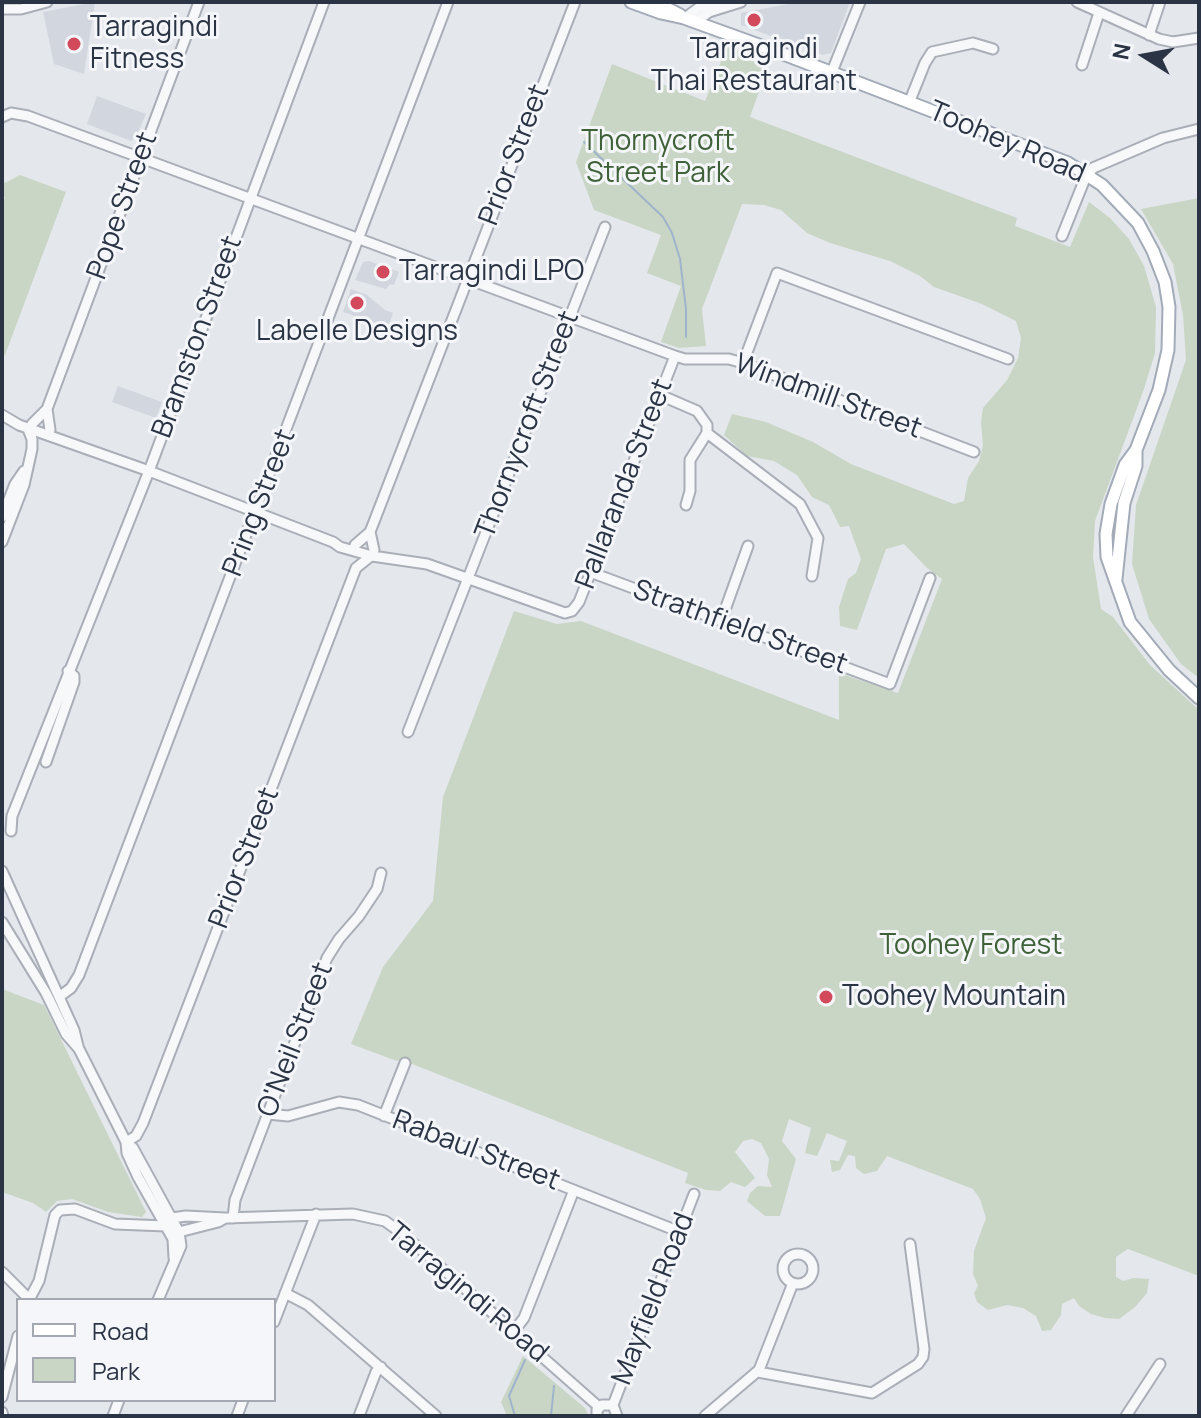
<!DOCTYPE html>
<style>
body{margin:0}
#map{position:relative;width:1201px;height:1418px;overflow:hidden;background:#e4e7ec;font-family:Manrope,sans-serif}
canvas{display:block}
.frame{position:absolute;inset:0;border:4px solid #2b3445;pointer-events:none}
.legend{position:absolute;left:16px;top:1298px;width:260px;height:104px;box-sizing:border-box;background:#f4f6f9;border:2px solid #a4a8b1;margin:0;padding:10px 14px;list-style:none;font-size:24px;color:#2b3445}
.legend li{display:flex;align-items:center;gap:16px;height:40px}
.legend b{width:40px;border:2px solid #a4a8b1}
.north{position:absolute;left:1105px;top:16px;width:80px;height:80px;-webkit-text-stroke:6px #f4f6f9;paint-order:stroke;rotate:281deg;font-size:22px;font-weight:700;line-height:32px;text-align:center;color:#2b3445}
.north::after{content:'';display:block;margin:auto;width:28px;height:36px;background:#2b3445;clip-path:polygon(50% 0,100% 100%,50% 72%,0 100%)}
</style>
<div id="map">
<canvas width="1201" height="1418"></canvas>
<div class="frame"></div>
<ul class="legend">
<li><b style="height:10px;background:#fff"></b>Road</li>
<li><b style="height:22px;background:#c9d6c5"></b>Park</li>
</ul>
<div class="north">N</div>
</div>
<script>
const g = document.querySelector('canvas').getContext('2d');
g.lineJoin = 'round';
function paint(path, color) { g.fillStyle = color; g.fill(path, 'evenodd'); }
const shape = rows => new Path2D(rows.map(r => 'M' + r).join(''));
function trace(path, color, width, dash) { g.strokeStyle = color; g.lineWidth = width; g.lineCap = dash ? 'butt' : 'round'; g.setLineDash(dash || []); g.stroke(path); }
function drawText(font, color, halo, rows, align = 'center') {
  g.font = font + ' Manrope,sans-serif'; g.lineWidth = 6; g.setLineDash([]); g.textBaseline = 'middle'; g.strokeStyle = halo; g.fillStyle = color; for (const [text, x, y, turn = 0] of rows) {
    g.save(); g.translate(x, y); g.rotate((+turn || 0) * Math.PI / 180); g.textAlign = isNaN(turn) ? turn : align; if (halo) g.strokeText(text, 0, 0); g.fillText(text, 0, 0); g.restore();
  }
}
const built = shape([
 [95,2,84,74,54,64,43,12],
 [799,2,850,2,831,53,823,55,741,25,741,13],
 [97,96,146,114,136,137,131,141,87,124],
 [369,261,399,272,394,285,390,284,386,289,355,280,363,262],
 [351,289,367,295,385,310,393,313,388,327,343,312],
 [118,386,162,402,156,418,112,402]
]);
const green = shape([
 [727,47,769,63,750,117,1017,218,1015,226,1070,247,1089,202,1110,218,1129,239,1144,266,1156,307,1155,353,1144,389,1095,521,1093,557,1101,609,1113,617,1150,665,1199,710,1199,1276,1128,1249,1116,1257,1116,1277,1123,1281,1134,1278,1149,1279,1147,1293,1135,1307,1119,1319,1105,1318,1091,1314,1079,1306,1074,1298,1062,1304,1061,1315,1051,1330,1042,1331,1036,1316,1023,1308,1007,1305,988,1310,977,1302,974,1293,978,1286,973,1274,974,1251,986,1218,980,1199,973,1189,887,1156,877,1171,864,1174,856,1168,855,1156,848,1155,840,1170,832,1172,830,1160,839,1161,847,1141,827,1133,817,1156,805,1153,811,1128,789,1119,782,1141,796,1159,780,1216,765,1216,747,1201,750,1193,758,1186,772,1187,767,1175,769,1159,761,1143,752,1139,743,1141,735,1152,755,1178,745,1187,731,1182,720,1191,706,1190,685,1183,688,1173,402,1060,397,1061,351,1044,383,967,433,901,443,797,514,611,557,624,581,621,839,720,839,673,898,693,942,579,927,568,904,544,886,549,857,630,840,626,839,607,848,579,856,573,861,559,849,526,840,527,829,505,812,497,797,475,774,461,747,456,724,435,732,414,766,422,813,442,851,464,954,504,964,501,968,478,979,461,983,445,981,422,983,408,1007,380,1018,358,1021,338,1016,321,982,304,934,287,920,276,890,261,830,243,807,233,781,210,764,205,742,204,702,309,706,346,679,348,661,342,681,286,647,273,661,235,594,210,576,162,612,64,705,101],
 [20,175,66,192,5,355,2,354,2,202,5,198,2,192,2,179,5,183],
 [1199,198,1199,678,1181,664,1149,619,1132,564,1136,505,1186,360,1183,315,1173,264,1141,209],
 [2,989,44,1005,146,1212,142,1217,108,1212,72,1199,57,1201,46,1212,33,1203,2,1192],
 [523,1356,585,1408,589,1416,507,1416,501,1402]
]);
const stream = shape([
 [584,142,663,217,672,233,680,259,686,309,686,337],
 [515,1416,509,1396,525,1360],
 [551,1416,554,1386]
]);
const minor = shape([
 [1077,2,1159,39,1173,42,1199,38],
 [2,9,21,9,47,2],
 [685,18,700,7,718,2],
 [695,22,709,12,741,2],
 [1149,35,1160,2],
 [1082,65,1099,13],
 [831,74,860,2],
 [909,103,925,63,932,52,973,43,993,49],
 [2,117,11,113,28,116,675,356,685,359,729,359,743,363,974,452],
 [1062,236,1084,181,1093,168,1163,138,1199,129],
 [743,363,777,273,1008,359],
 [660,395,697,411,707,425,707,433,690,460,690,491,686,505],
 [2,415,19,425,149,471,333,542,340,547,372,556,427,564,565,613,572,611,579,602,675,356],
 [32,424,47,409],
 [50,430,47,409,199,2],
 [707,433,800,504,818,538,812,576],
 [2,517,15,484,24,471],
 [370,532,374,550],
 [2,542,24,485,32,449,32,439,28,429],
 [355,545,370,532,575,2],
 [590,572,890,684,930,578],
 [721,621,748,546],
 [408,732,605,227],
 [46,762,74,682,74,676,68,671],
 [11,831,12,816,149,471,324,2],
 [2,871,74,1030,78,1046],
 [2,922,46,993,66,1034,79,1049,126,1142,133,1148,179,1232,181,1246,158,1300],
 [59,997,71,988,79,975,448,2],
 [268,1114,288,1116,339,1102,358,1105,680,1232],
 [384,1116,405,1063],
 [126,1142,136,1136,143,1123,356,568,371,556],
 [126,1142,127,1153,138,1177,173,1239,174,1258],
 [233,1218,235,1200,327,958,339,939,359,916,377,889,381,873],
 [166,1226,172,1218,186,1216,225,1218,353,1214,385,1221,403,1234,599,1407],
 '783 1269a15 15 0 1 1 30 0a15 15 0 1 1-30 0Z',
 [2,1272,29,1299],
 [285,1293,308,1305,436,1416],
 [29,1300,39,1281,55,1215,60,1210,75,1209,115,1224,166,1226,179,1232,218,1222,225,1218],
 [274,1322,316,1214],
 [514,1331,524,1318,574,1190],
 [758,1372,872,1393,918,1364,923,1357,924,1349,910,1244],
 [2,1397,18,1336],
 [613,1405,694,1194],
 [613,1405,617,1416],
 [2,1412,3,1416],
 [113,1416,119,1400],
 [237,1416,243,1400],
 [359,1416,376,1372,381,1367],
 [597,1416,597,1410,602,1405,613,1405],
 [705,1416,759,1370,793,1283],
 [1126,1416,1160,1364]
]);
const major = shape([
 [631,2,661,13,684,18,778,52,1068,163,1102,185,1138,223,1153,251,1165,282,1169,307,1168,350,1159,390,1136,450,1125,465,1111,504,1106,534,1107,557,1130,622,1169,670,1199,698],
 [655,2,680,15],
 [1116,579,1124,503,1136,466,1136,451]
]);
const markers = [
 [754,20,8,"#d1495b"],
 [74,44,8,"#d1495b"],
 [383,272,8,"#d1495b"],
 [357,303,8,"#d1495b"],
 [826,997,8,"#d1495b"]
];
const poiNames = [
 ["Tarragindi",90,28],
 ["Fitness",90,60],
 ["Tarragindi",754,50,"center"],
 ["Thai Restaurant",754,82,"center"],
 ["Tarragindi LPO",399,272],
 ["Labelle Designs",357,332,"center"],
 ["Toohey Mountain",842,997]
];
const parkNames = [
 ["Thornycroft",658,142],
 ["Street Park",658,174],
 ["Toohey Forest",971,946]
];
const streetNames = [
 ["Toohey Road",1007,143,23],
 ["Prior Street",515,155,-69],
 ["Pope Street",123,206,-70],
 ["Bramston Street",198,337,-70],
 ["Windmill Street",828,397,20],
 ["Thornycroft Street",528,425,-69],
 ["Pallaranda Street",625,484,-69],
 ["Pring Street",260,503,-69],
 ["Strathfield Street",740,628,20],
 ["Prior Street",245,858,-69],
 ["O'Neil Street",296,1040,-69],
 ["Rabaul Street",476,1151,21],
 ["Tarragindi Road",467,1293,40],
 ["Mayfield Road",654,1299,-69]
];
paint(built, '#d2d6de');
paint(green, '#c9d6c5');
trace(stream, '#9fb4cc', 2);
trace(minor, '#a9aeb7', 13);
trace(major, '#a3abb8', 15);
trace(minor, '#f7f8fa', 9);
trace(major, '#fff', 11);
for (const [x, y, r, color] of markers) { const dot = new Path2D(); dot.arc(x, y, r, 0, 2 * Math.PI); g.fillStyle = color; g.fill(dot); trace(dot, '#f4f6f9', 3); }
drawText('28px', '#2b3445', '#f4f6f9', poiNames, 'left');
drawText('28px', '#3f6138', '#f4f6f9', parkNames);
drawText('28px', '#2b3445', '#f4f6f9', streetNames);
</script>
